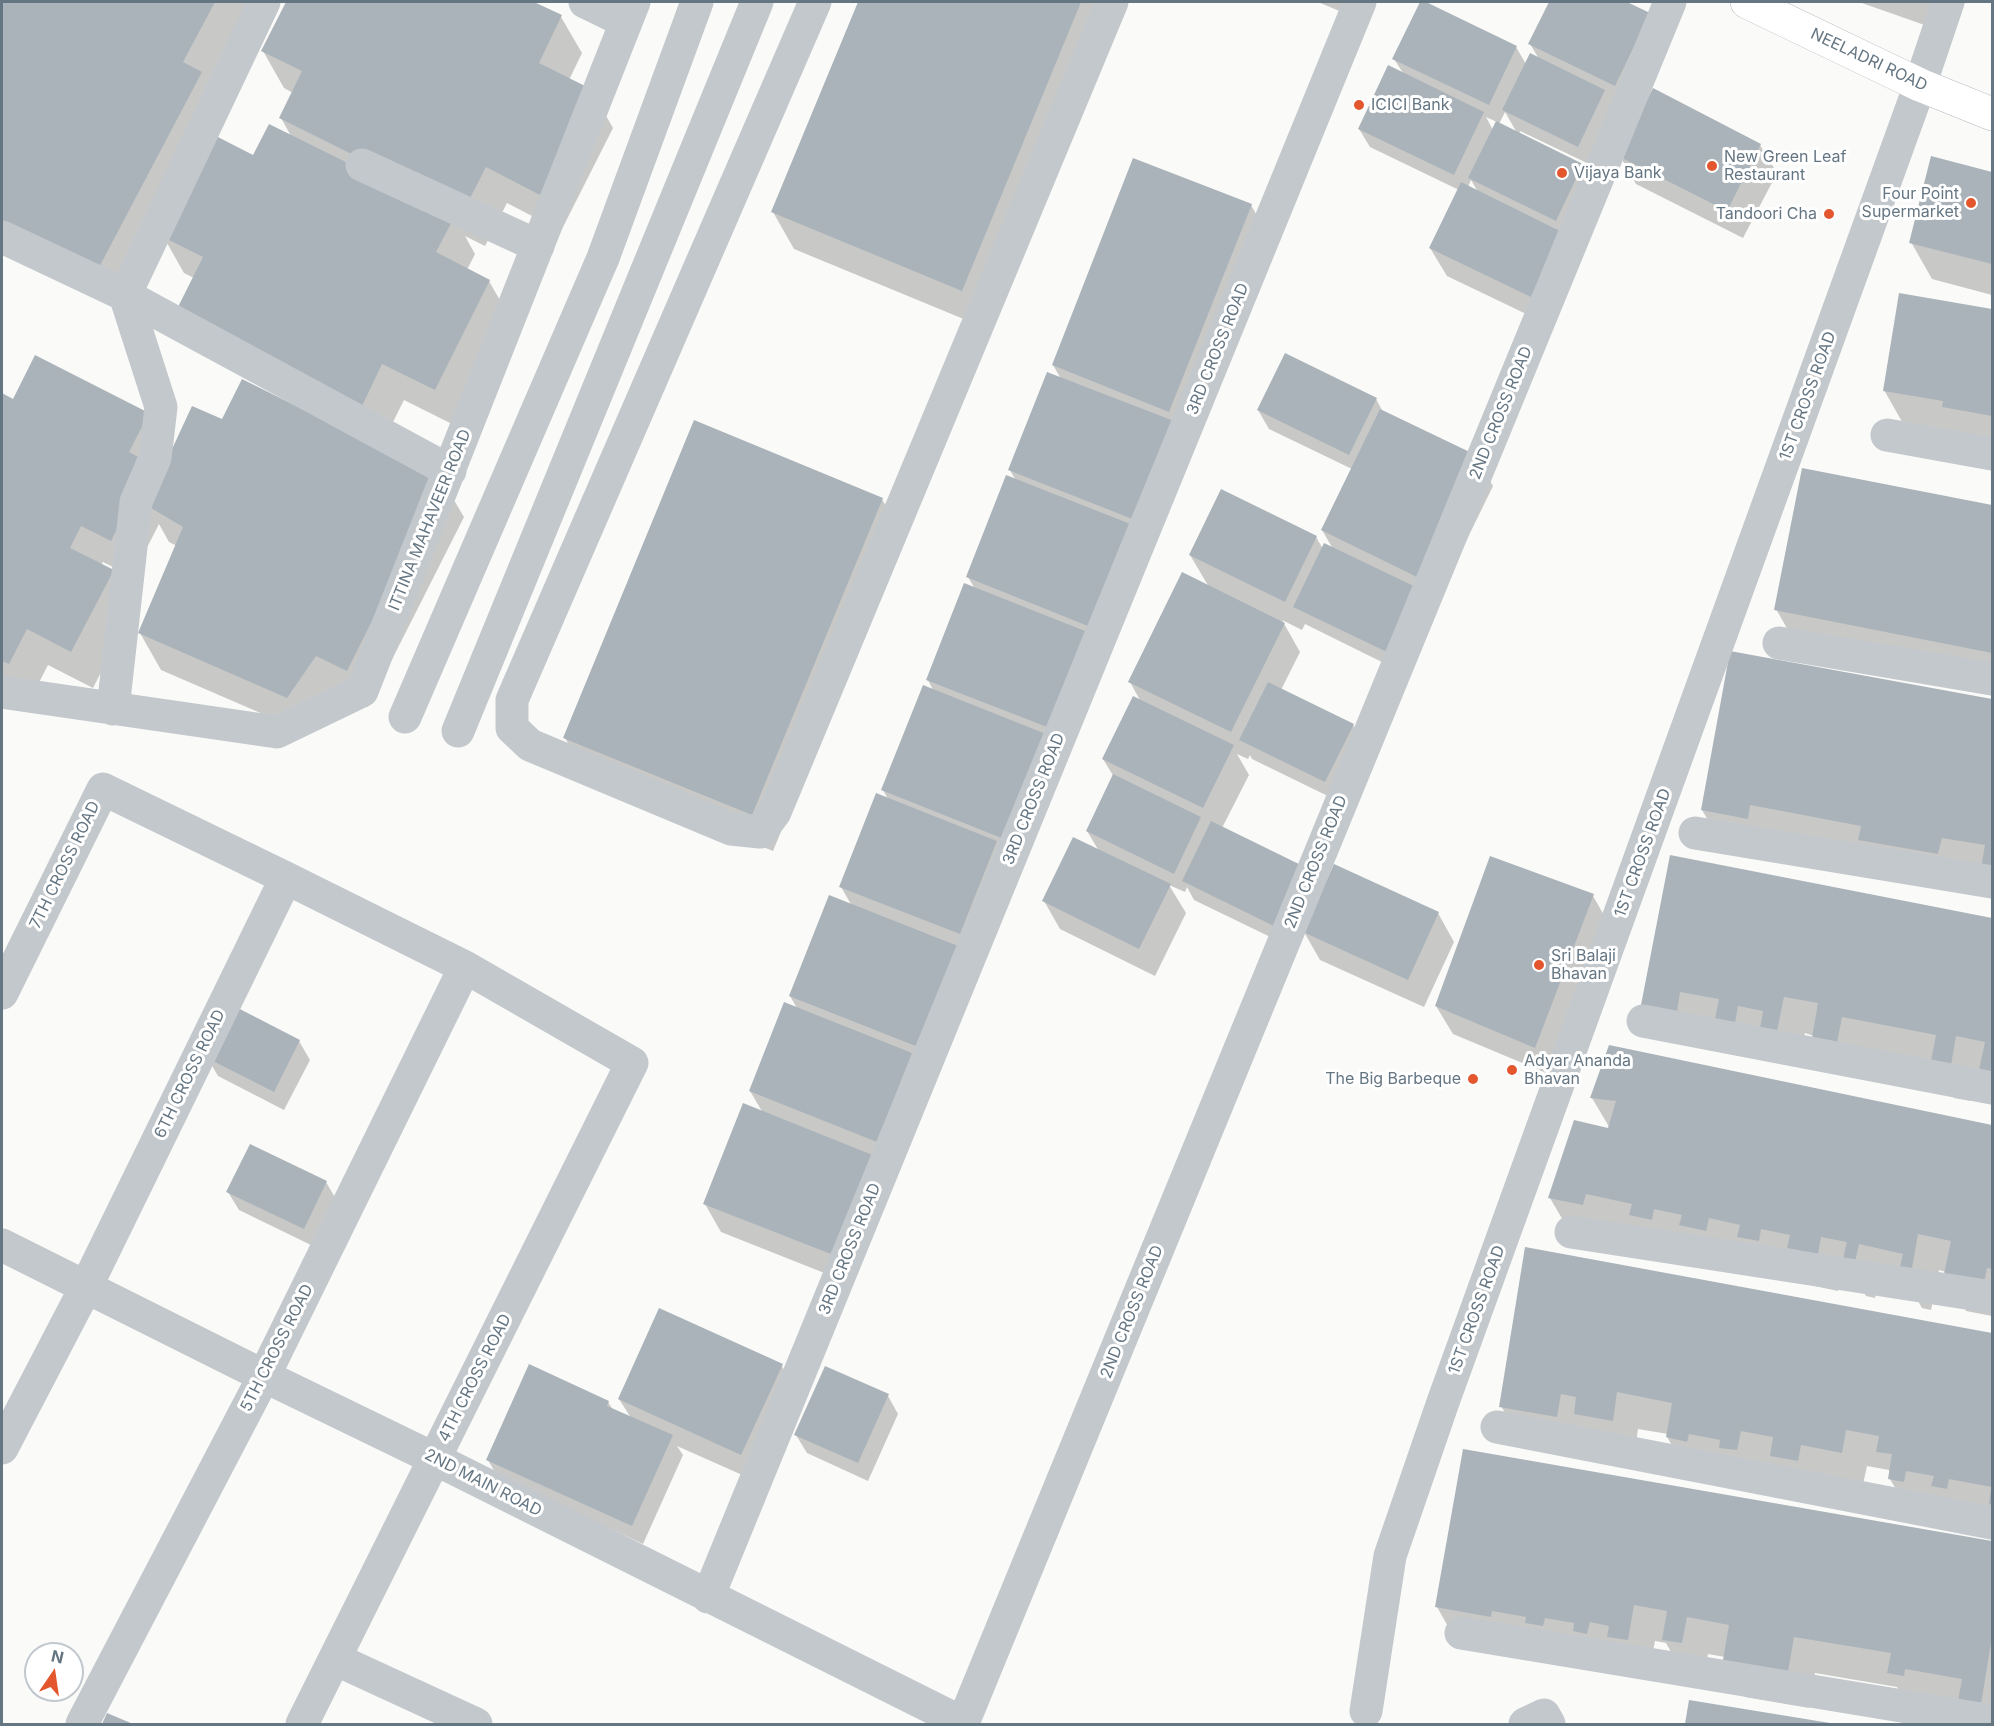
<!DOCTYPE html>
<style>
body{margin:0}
#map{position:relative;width:1994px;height:1726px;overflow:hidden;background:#fafaf8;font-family:Inter,sans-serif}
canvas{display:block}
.frame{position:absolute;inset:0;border:3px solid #657683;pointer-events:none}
.north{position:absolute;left:24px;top:1642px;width:60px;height:60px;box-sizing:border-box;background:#fff;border:2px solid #c1c8cd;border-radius:50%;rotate:13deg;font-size:16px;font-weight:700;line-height:24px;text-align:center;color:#657683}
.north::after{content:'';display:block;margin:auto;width:21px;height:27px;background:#e4572e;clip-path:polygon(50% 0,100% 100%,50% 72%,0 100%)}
</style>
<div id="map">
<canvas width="1994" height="1726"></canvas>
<div class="frame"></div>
<div class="north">N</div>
</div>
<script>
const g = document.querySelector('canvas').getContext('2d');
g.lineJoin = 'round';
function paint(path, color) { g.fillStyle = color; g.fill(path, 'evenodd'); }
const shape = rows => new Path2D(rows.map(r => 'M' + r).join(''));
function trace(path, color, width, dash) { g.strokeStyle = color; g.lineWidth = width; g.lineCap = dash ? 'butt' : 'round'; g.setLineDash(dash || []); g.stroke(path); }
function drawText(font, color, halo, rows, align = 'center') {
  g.font = font + ' Inter,sans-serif'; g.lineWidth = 6; g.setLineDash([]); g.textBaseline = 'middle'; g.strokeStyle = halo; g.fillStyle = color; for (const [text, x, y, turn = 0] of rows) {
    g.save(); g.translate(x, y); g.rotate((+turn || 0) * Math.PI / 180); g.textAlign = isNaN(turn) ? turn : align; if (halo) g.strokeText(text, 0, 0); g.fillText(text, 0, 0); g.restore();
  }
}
const shadow = shape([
 [2,2,255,2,117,309,2,249],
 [288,2,531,2,561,17,582,53,569,80,592,91,613,128,561,231,507,203,485,246,465,236,475,254,467,270,489,281,510,318,456,426,404,400,383,442,194,278,184,273,163,236,254,157,291,136,281,118,293,93,284,88,263,51],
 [859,2,1115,2,983,327,794,249,773,212],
 [1318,2,1372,2,1363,21],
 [1422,2,1516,47,1526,64,1539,59,1530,44,1551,2,1624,2,1649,14,1589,164,1520,131,1519,134,1582,165,1593,184,1547,324,1447,276,1430,248,1459,190,1370,147,1359,129,1403,73,1394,59],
 [1505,112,1517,133,1499,124],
 [1486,117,1497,122,1493,130],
 [1471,180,1478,192,1468,187],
 [1859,2,1965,2,1953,35],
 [1760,145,1777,173,1743,238,1636,184,1620,156],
 [1932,158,1992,174,1992,295,1932,279,1911,242],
 [1251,205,1272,242,852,1284,721,1232,705,1204,763,1113,750,1091,798,1010,790,996,852,906,841,887,888,799,883,790,934,692,928,680,975,589,968,577,1016,481,1010,470,1061,379,1053,365],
 [1901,295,1992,311,1992,449,1905,427,1884,390],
 [2,394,14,401,148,414,169,451,223,421,442,480,464,517,368,707,338,692,309,734,161,670,140,633,177,546,169,542,159,524,132,577,103,562,101,565,113,571,134,608,93,688,48,665,30,700,2,686],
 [1376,399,1383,412,1477,457,1493,486,1435,605,1400,671,1305,624,1302,630,1282,620,1300,652,1281,690,1353,725,1364,744,1336,800,1252,759,1250,755,1248,759,1237,754,1249,775,1222,828,1289,946,1194,900,1187,887,1185,892,1169,885,1186,913,1155,976,1060,929,1044,901,1099,851,1087,831,1114,777,1103,759,1141,702,1130,682,1209,587,1190,555,1316,537,1323,549,1333,549,1322,530,1352,469,1269,429,1258,410],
 [1803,470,1992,507,1992,685,1797,646,1776,609],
 [882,499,903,536,773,851,586,775,565,738],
 [1731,653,1992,701,1992,886,1724,847,1702,810],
 [1671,857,1992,919,1992,1090,1976,1073,1971,1101,1954,1098,1936,1068,1863,1053,1805,1033,1797,1067,1664,1041],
 [1593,896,1609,924,1551,1075,1453,1034,1436,1006],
 [1438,913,1454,942,1424,1007,1320,960,1304,932],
 [299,1041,310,1060,284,1110,218,1076,207,1057],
 [1610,1047,1992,1126,1992,1316,1966,1311,1945,1274,1946,1272,1939,1270,1931,1310,1922,1308,1910,1287,1880,1280,1875,1298,1866,1296,1854,1275,1842,1273,1838,1291,1571,1234,1550,1198,1611,1130,1592,1098],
 [326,1182,337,1201,315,1247,239,1210,228,1192],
 [1527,1248,1992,1334,1992,1519,1911,1515,1890,1479,1889,1470,1867,1466,1862,1489,1689,1474,1667,1437,1668,1434,1638,1429,1634,1457,1522,1443,1501,1406],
 [781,1365,798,1393,758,1482,677,1446,683,1455,643,1544,585,1517,504,1488,488,1460,608,1402,613,1410,631,1418,619,1399],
 [888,1396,898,1414,868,1481,807,1453,796,1435],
 [1464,1451,1992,1543,1992,1724,1910,1709,1897,1687,1815,1673,1809,1708,1745,1697,1725,1657,1708,1654,1703,1679,1685,1677,1666,1643,1655,1641,1648,1677,1458,1644,1437,1607],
 [1691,1701,1828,1724,1687,1724]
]);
const building = shape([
 [2,2,215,2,183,62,202,72,96,273,2,224],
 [286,2,534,2,562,15,539,63,593,90,540,195,486,167,464,210,279,118,302,71,261,51],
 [858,2,1081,2,962,291,771,212],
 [1420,2,1426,2,1517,46,1489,105,1392,59],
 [1549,2,1627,2,1650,13,1615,86,1528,44],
 [1530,53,1605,90,1578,147,1502,110],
 [1388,65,1484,112,1454,175,1358,129],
 [1653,88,1761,144,1727,211,1618,156],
 [1496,121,1583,164,1556,221,1468,178],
 [269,124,455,216,436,252,490,280,435,390,382,364,362,406,175,313,203,257,161,236,212,134,253,155],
 [1931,156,1992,172,1992,264,1909,243],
 [1133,158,1252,204,1169,412,1052,365],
 [1461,182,1562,232,1531,297,1429,248],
 [1899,293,1992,309,1992,416,1942,407,1943,401,1883,391],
 [1285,353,1377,398,1349,455,1257,410],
 [35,355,149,413,129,452,150,463,111,541,81,526,70,548,114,570,71,652,27,629,9,664,2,661,2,393,13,399],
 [1047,372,1174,421,1135,520,1008,470],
 [242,379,443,479,347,671,316,656,287,698,138,633,183,527,146,505,192,406,222,419],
 [1380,409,1478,456,1419,578,1321,530],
 [694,420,883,498,752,815,563,738],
 [1802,468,1992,505,1992,653,1774,610],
 [1006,475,1133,525,1093,628,966,577],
 [1221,489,1317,536,1285,602,1189,555],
 [1324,543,1420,589,1389,653,1293,607],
 [1182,572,1285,623,1231,732,1128,682],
 [964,583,1085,631,1047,727,926,680],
 [1730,651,1992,699,1992,871,1981,868,1985,845,1942,838,1938,854,1858,840,1861,826,1750,805,1748,819,1701,810],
 [1268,682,1354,724,1325,782,1239,740],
 [923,685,1046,734,1004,839,881,790],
 [1133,696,1234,745,1203,808,1102,759],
 [1113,774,1201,817,1174,874,1086,831],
 [876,793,997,841,960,934,839,887],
 [1211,821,1307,868,1278,928,1182,881],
 [1073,837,1171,884,1139,949,1042,901],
 [1670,855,1992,918,1992,1073,1979,1070,1985,1042,1956,1036,1951,1065,1931,1061,1936,1035,1842,1017,1837,1043,1812,1038,1818,1003,1784,997,1777,1031,1760,1028,1763,1011,1738,1006,1735,1023,1715,1019,1719,999,1680,992,1677,1012,1641,1005],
 [1490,856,1594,894,1535,1048,1435,1006],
 [1334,864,1439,912,1408,980,1303,932],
 [829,895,958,946,918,1047,789,996],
 [784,1002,912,1053,877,1142,749,1091],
 [232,1005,300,1040,274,1092,205,1057],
 [1609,1045,1992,1125,1992,1269,1987,1268,1984,1283,1944,1274,1951,1241,1918,1234,1911,1274,1899,1271,1903,1254,1859,1244,1855,1262,1843,1259,1847,1242,1821,1237,1818,1254,1787,1248,1790,1235,1761,1229,1759,1241,1737,1237,1740,1225,1709,1218,1706,1231,1679,1225,1682,1215,1654,1209,1652,1220,1629,1215,1632,1204,1586,1194,1583,1205,1548,1198,1574,1120,1608,1128,1616,1101,1590,1098],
 [743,1103,875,1156,836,1256,703,1204],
 [250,1144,327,1181,304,1229,226,1192],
 [1525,1247,1992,1333,1992,1487,1949,1479,1947,1489,1931,1486,1934,1476,1906,1471,1904,1482,1888,1479,1892,1454,1876,1452,1879,1436,1846,1430,1842,1453,1801,1445,1798,1461,1770,1456,1773,1437,1741,1431,1737,1450,1719,1448,1720,1440,1689,1434,1687,1442,1666,1437,1672,1403,1617,1392,1613,1421,1574,1414,1576,1397,1561,1394,1557,1417,1499,1407],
 [659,1308,783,1364,741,1455,618,1399],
 [529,1364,609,1401,607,1406,673,1435,632,1526,486,1460],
 [825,1366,889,1394,858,1463,794,1435],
 [1463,1449,1992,1541,1992,1637,1981,1704,1958,1701,1962,1679,1905,1669,1904,1676,1887,1673,1891,1653,1794,1637,1788,1672,1723,1660,1729,1625,1687,1617,1682,1643,1662,1640,1667,1611,1634,1605,1628,1640,1607,1637,1609,1626,1590,1622,1587,1634,1573,1631,1574,1623,1545,1618,1543,1626,1525,1623,1526,1617,1492,1611,1491,1617,1435,1607],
 [1991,1489,1992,1489,1992,1505,1989,1504],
 [1689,1700,1830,1723,1830,1724,1685,1724],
 [107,1713,133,1724,102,1724]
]);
const minor = shape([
 [585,2,626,22],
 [815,2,512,700,512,728,530,745,731,829,760,832,775,812,1112,2],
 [362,165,538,246],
 [2,237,125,295,450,471],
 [1887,435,1992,454],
 [1779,643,1992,679],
 [2,692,277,732,362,691,634,2],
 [113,709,136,502,155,458,161,407,125,295,264,2],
 [405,717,603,258,697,2],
 [458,731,757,2],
 [1695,833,1992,882],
 [2,993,103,789,286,878,465,967,632,1063,302,1724],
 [1643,1021,1992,1088],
 [1571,1232,1992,1297],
 [2,1245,264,1376,435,1459,963,1723,1670,2],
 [1497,1427,1992,1523],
 [2,1448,86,1287,286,878],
 [708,1597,1360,2],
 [1461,1633,1992,1721],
 [335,1659,476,1724],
 [1366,1711,1390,1556,1443,1402,1920,85,1948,2],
 [82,1724,264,1376,465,967],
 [1525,1724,1544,1715,1549,1724]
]);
const major = shape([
 [1747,2,1920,85,1992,114]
]);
const markers = [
 [1359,105,6,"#e4572e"],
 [1712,166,6,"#e4572e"],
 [1562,173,6,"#e4572e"],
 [1971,203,6,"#e4572e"],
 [1829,214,6,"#e4572e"],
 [1539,965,6,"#e4572e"],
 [1512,1070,6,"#e4572e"],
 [1473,1079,6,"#e4572e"]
];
const streetNames = [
 ["NEELADRI ROAD",1869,60,25],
 ["3RD CROSS ROAD",1218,349,-68],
 ["1ST CROSS ROAD",1808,396,-70],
 ["2ND CROSS ROAD",1501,413,-68],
 ["ITTINA MAHAVEER ROAD",430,520,-68],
 ["3RD CROSS ROAD",1034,799,-68],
 ["1ST CROSS ROAD",1643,853,-70],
 ["2ND CROSS ROAD",1316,862,-68],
 ["7TH CROSS ROAD",65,865,-64],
 ["6TH CROSS ROAD",190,1074,-64],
 ["3RD CROSS ROAD",850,1249,-68],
 ["1ST CROSS ROAD",1477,1310,-70],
 ["2ND CROSS ROAD",1132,1312,-68],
 ["5TH CROSS ROAD",277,1348,-63],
 ["4TH CROSS ROAD",475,1378,-63],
 ["2ND MAIN ROAD",483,1483,27]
];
const poiNames = [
 ["ICICI Bank",1371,105],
 ["New Green Leaf",1724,157],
 ["Restaurant",1724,175],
 ["Vijaya Bank",1574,173],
 ["Four Point",1959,194,"right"],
 ["Supermarket",1959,212,"right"],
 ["Tandoori Cha",1817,214,"right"],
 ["Sri Balaji",1551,956],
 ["Bhavan",1551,974],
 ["Adyar Ananda",1524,1061],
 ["Bhavan",1524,1079],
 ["The Big Barbeque",1461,1079,"right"]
];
paint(shadow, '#0003');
paint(building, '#aab3b9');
trace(major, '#b5babe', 34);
trace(minor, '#c3c8cc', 33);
trace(major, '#fff', 33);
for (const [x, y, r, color] of markers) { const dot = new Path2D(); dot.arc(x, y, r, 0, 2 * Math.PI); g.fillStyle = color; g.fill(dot); trace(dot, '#fff', 2); }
drawText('16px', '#657683', '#fff', streetNames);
drawText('16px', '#657683', '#fff', poiNames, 'left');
</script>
